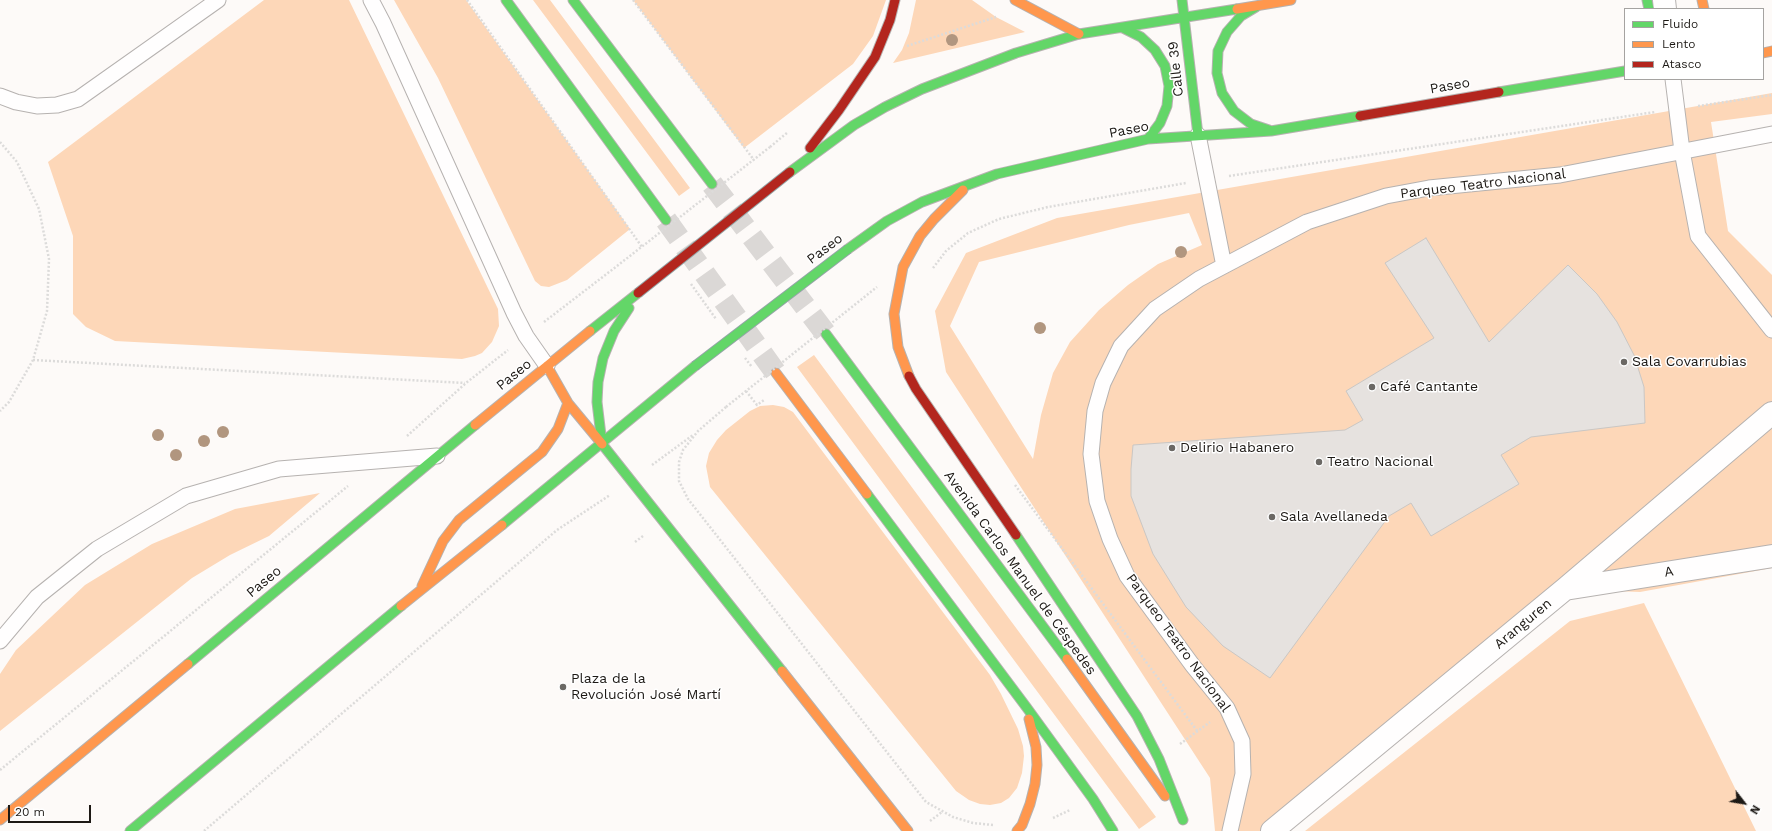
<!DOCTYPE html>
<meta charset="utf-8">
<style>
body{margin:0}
#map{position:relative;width:1772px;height:831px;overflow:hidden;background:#fdfaf8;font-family:"Work Sans",sans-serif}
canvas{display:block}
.legend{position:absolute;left:1624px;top:8px;width:140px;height:72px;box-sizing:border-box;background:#fff;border:1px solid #a5a3a1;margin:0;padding:5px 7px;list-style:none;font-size:12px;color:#1d1915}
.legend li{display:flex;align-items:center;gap:8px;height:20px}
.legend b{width:20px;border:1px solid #a5a3a1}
.north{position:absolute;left:1724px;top:783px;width:40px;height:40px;-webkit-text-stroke:3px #fff;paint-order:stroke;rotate:121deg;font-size:11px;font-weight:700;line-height:16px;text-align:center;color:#1d1915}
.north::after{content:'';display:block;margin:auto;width:14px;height:18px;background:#1d1915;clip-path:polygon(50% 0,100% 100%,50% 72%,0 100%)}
.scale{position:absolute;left:8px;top:805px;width:83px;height:18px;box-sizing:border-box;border:2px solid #1d1915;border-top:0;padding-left:5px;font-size:12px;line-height:14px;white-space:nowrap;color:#1d1915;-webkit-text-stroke:3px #fff;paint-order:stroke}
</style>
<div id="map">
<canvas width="1772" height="831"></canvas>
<ul class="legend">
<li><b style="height:5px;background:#63d668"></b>Fluido</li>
<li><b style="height:5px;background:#ff974d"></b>Lento</li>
<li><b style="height:5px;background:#b3261e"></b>Atasco</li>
</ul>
<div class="north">N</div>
<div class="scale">20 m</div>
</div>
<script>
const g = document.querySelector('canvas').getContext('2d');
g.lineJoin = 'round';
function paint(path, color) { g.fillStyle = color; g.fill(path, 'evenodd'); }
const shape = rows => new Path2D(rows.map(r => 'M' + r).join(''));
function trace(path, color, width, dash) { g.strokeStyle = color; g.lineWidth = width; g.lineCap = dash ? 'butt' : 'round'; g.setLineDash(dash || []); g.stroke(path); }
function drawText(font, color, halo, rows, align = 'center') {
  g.font = font + ' "Work Sans",sans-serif'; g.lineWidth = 3; g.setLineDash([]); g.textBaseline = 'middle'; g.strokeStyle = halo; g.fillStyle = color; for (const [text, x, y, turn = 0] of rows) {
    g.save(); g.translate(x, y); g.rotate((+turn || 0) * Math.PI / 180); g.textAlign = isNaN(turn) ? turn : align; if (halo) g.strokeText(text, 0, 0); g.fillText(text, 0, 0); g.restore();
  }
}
const green = shape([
 [264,0,349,0,498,309,499,326,492,342,482,353,475,356,462,359,115,341,86,327,73,314,73,236,48,162],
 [394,0,466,0,630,229,567,280,549,287,541,286,535,281,438,78],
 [533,0,550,0,690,188,679,196],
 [633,0,886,0,873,36,853,64,744,148],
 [916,0,972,0,996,17,1025,32,893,63,902,50,909,33],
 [1772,93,1772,114,1711,122,1728,231,1772,275,1772,568,1640,592,1565,589,1272,831,1215,831,1210,778,946,372,935,311,966,253,1057,218],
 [1189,213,1202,245,1158,264,1128,285,1099,310,1070,342,1053,373,1041,415,1033,459,950,326,979,262,1129,225],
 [814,355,1156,817,1139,829,797,367],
 [773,405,784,407,793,412,990,675,1001,694,1018,729,1023,746,1024,756,1022,773,1017,788,1009,798,1001,803,990,805,980,804,969,800,956,791,710,487,706,466,709,453,717,440,726,430,750,411,760,406],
 [320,493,269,536,230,555,192,578,0,731,0,674,16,650,85,585,152,544,235,509],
 [1644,603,1756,831,1305,831,1570,621]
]);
const building = shape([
 [1426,238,1489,342,1568,265,1597,294,1617,322,1634,355,1644,387,1645,423,1531,437,1501,455,1519,484,1431,536,1411,503,1389,516,1270,678,1223,646,1186,607,1153,554,1131,496,1131,469,1133,445,1345,430,1363,420,1346,391,1434,338,1385,263,1426,238]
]);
const primaryTunnel = shape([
 [712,184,826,334]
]);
const highwayTunnel = shape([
 [666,220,776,373]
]);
const path = shape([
 [467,0,642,247],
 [633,0,754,160],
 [907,46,996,17],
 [1698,106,1772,95],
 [0,142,17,162,39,209,49,259,47,311,33,360,9,402,0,411],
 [770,147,788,132],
 [1229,176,1655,112],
 [933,268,946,251,968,233,999,219,1048,207,1186,183],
 [691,284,716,319],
 [544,322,617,266],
 [745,358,752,367],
 [33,360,465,383],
 [746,391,757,405,764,400],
 [726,407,698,431,683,450,679,462,679,481,688,499,926,802,953,817,973,823,993,825],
 [407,436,466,383,508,350],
 [652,465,693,435],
 [1015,485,1198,732],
 [635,542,643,536],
 [1180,744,1210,722],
 [0,770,348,486],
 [1053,818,1070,810],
 [930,821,942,812],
 [204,831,557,530,610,495]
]);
const lane = shape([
 [371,0,383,23,514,313,526,336,547,366],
 [1673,79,1682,151,1698,236,1772,330],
 [0,96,16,102,37,106,57,105,78,99,218,0],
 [1198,135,1224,266],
 [0,641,37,597,97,549,186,496,279,469,437,456],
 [1230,831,1243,774,1242,741,1227,708,1193,666,1127,576,1110,539,1097,501,1091,454,1095,411,1103,383,1121,346,1155,309,1199,279,1307,222,1386,196,1429,188,1560,175,1772,134]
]);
const street = shape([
 [1664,0,1665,9],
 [1565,589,1772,556],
 [1272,831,1565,589,1772,413]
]);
const fast = shape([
 [506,0,666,220],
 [573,0,712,184],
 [1182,0,1198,135],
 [1647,0,1649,9],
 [1256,7,1241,16,1227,32,1218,51,1217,73,1222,93,1234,111,1251,124,1269,130],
 [1123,28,1141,37,1155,50,1165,66,1169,86,1167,106,1160,123,1148,139],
 [1499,92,1625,71],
 [790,172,854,125,885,107,922,89,1016,53,1079,34,1237,9],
 [848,249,887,221,922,202,997,174,1148,139,1271,131,1360,116],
 [590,331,638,293],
 [826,334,1067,659],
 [602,444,782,671],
 [602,444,597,402,598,382,603,358,614,331,629,308],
 [867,494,1027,708,1093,799,1113,831],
 [502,525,695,366],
 [1016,535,1137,716,1159,759,1183,820],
 [188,664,475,425],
 [130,831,401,606]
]);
const slow = shape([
 [1015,0,1079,34],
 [1702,0,1704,9],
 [1237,9,1291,0],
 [1763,53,1772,51],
 [547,366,568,403,602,444],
 [776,373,867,494],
 [909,376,898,347,894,314,903,267,920,236,934,219,963,190],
 [475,425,590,331],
 [422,586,443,541,459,520,542,452,558,429,568,403],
 [401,606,502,525],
 [1067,659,1165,796],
 [782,671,908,831],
 [0,820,188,664],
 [1017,831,1022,825,1030,804,1035,784,1037,765,1036,747,1029,719]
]);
const jam = shape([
 [1360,116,1499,92],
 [810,148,839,110,875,57,890,20,895,0],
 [909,376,916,389,1016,535]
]);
const pathBridge = shape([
 [617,266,770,147],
 [726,407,877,287]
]);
const fastBridge = shape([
 [695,366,848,249]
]);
const jamBridge = shape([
 [638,293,790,172]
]);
const trees = [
 [952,40],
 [1181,252],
 [1040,328],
 [223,432],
 [158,435],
 [204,441],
 [176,455]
];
const markers = [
 [1624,362,4,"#6b6864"],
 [1372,387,4,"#6b6864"],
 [1172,448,4,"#6b6864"],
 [1319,462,4,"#6b6864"],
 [1272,517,4,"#6b6864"],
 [563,687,4,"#6b6864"]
];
const streetNames = [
 ["Calle 39",1176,69,-96],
 ["Paseo",1450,86,-10],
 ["Paseo",1129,130,-11],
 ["Parqueo Teatro Nacional",1483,184,-7],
 ["Paseo",825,249,-37],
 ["Paseo",514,375,-39],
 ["A",1669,572,-9],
 ["Avenida Carlos Manuel de Céspedes",1020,573,54],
 ["Paseo",264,582,-40],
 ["Aranguren",1523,624,-40],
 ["Parqueo Teatro Nacional",1178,643,54]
];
const poiNames = [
 ["Sala Covarrubias",1632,362],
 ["Café Cantante",1380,387],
 ["Delirio Habanero",1180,448],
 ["Teatro Nacional",1327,462],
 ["Sala Avellaneda",1280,517],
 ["Plaza de la",571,679],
 ["Revolución José Martí",571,695]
];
paint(green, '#fdd7b8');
paint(building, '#e6e2df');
trace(building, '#cac7c4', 1);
trace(primaryTunnel, '#dbd8d6', 22, [22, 11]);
trace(highwayTunnel, '#dbd8d6', 22, [22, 11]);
trace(lane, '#b6b2b0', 17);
trace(street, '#b6b2b0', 24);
trace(fast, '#b6b2b0', 11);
trace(slow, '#b6b2b0', 11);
trace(jam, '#b6b2b0', 11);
trace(path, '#dcdbda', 2.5, [2, 2]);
trace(lane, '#fffefe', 15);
trace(street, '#fffefe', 22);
trace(fast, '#63d668', 9);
trace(slow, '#ff974d', 9);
trace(jam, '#b3261e', 9);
trace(fastBridge, '#93a4a6', 11, []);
trace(jamBridge, '#93a4a6', 11, []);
trace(pathBridge, '#dcdbda', 2.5, [2, 2]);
trace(fastBridge, '#63d668', 9);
trace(jamBridge, '#b3261e', 9);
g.fillStyle = '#b1967f';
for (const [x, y] of trees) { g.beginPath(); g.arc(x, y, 6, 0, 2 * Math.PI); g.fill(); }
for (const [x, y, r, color] of markers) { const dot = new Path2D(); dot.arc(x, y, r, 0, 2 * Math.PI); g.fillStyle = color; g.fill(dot); trace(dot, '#fff', 1.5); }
drawText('14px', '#1d1915', '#fff', streetNames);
drawText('14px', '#1d1915', '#fff', poiNames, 'left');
</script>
